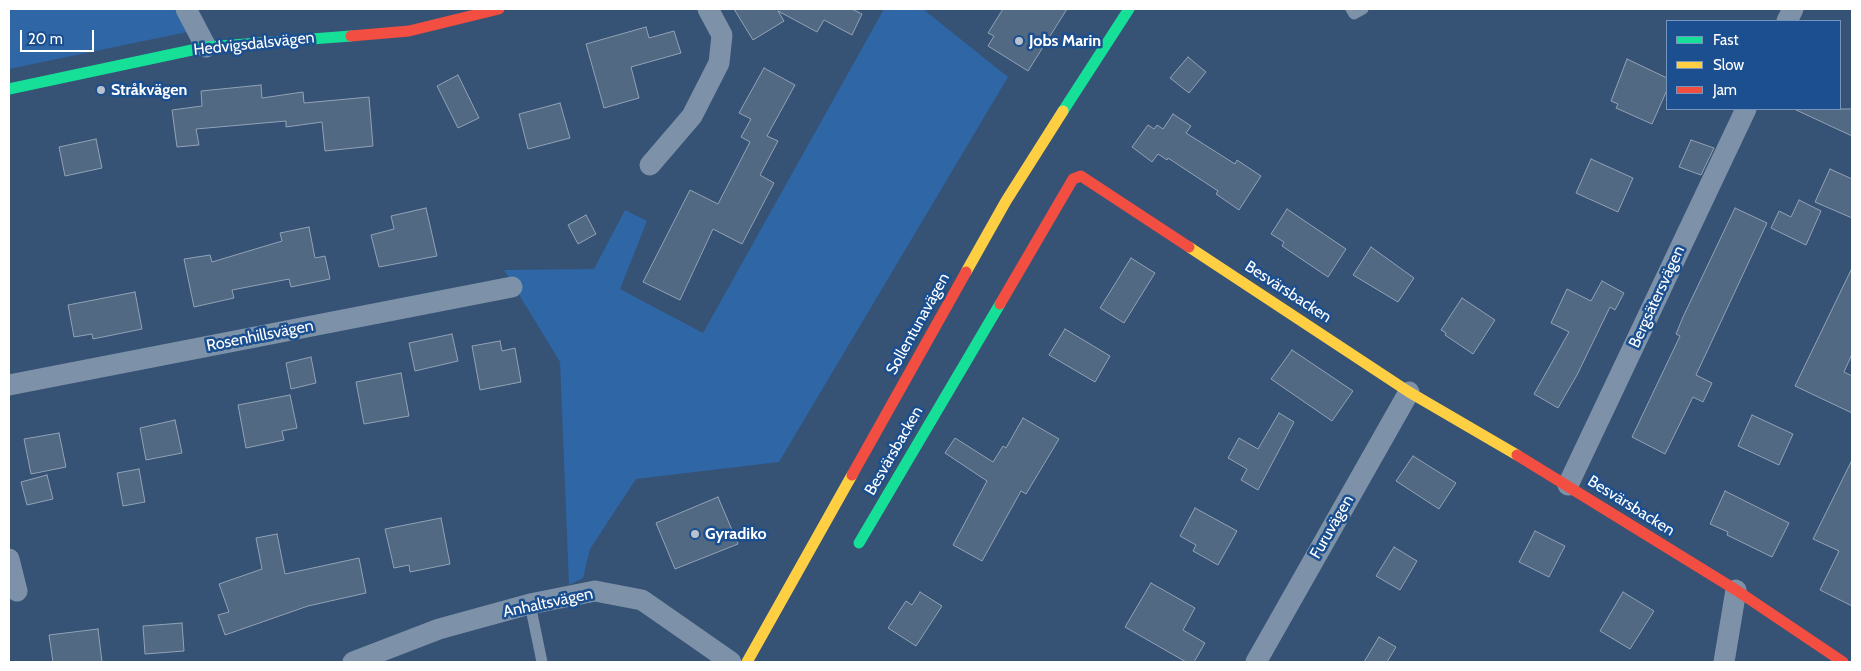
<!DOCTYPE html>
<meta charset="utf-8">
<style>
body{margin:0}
#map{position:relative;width:1861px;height:671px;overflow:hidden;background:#365274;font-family:Cabin,sans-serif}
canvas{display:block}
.frame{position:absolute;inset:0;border:10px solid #fff;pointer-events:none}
.legend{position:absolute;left:1666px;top:20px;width:175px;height:90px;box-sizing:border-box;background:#1b4f8f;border:1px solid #7695bc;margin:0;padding:6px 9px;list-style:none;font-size:15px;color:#fff}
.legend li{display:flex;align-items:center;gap:10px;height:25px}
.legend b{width:25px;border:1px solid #7695bc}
.scale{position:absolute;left:20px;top:30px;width:74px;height:22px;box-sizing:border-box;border:2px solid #fff;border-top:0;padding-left:6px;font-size:15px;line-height:18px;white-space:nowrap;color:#fff;-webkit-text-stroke:4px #1b4f8f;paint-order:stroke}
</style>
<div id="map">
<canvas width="1861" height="671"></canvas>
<div class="frame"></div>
<ul class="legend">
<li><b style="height:6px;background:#16e098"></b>Fast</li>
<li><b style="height:6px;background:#ffcf43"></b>Slow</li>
<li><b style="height:6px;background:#f24e42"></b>Jam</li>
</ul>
<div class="scale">20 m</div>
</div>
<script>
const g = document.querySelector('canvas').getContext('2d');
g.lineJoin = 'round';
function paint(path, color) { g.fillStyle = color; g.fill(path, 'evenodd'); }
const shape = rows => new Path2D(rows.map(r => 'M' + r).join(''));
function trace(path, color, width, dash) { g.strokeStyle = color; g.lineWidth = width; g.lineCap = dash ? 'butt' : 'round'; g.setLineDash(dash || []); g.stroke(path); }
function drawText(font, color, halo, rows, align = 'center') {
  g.font = font + ' Cabin,sans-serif'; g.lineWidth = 5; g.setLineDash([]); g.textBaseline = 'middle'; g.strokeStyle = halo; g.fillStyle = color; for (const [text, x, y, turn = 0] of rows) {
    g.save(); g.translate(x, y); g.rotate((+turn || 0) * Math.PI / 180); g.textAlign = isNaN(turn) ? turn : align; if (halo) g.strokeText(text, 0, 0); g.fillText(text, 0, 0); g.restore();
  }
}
const green = shape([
 [9,9,174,9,187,32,9,69],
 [884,9,923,9,1008,77,779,462,636,479,590,549,583,578,569,585,560,362,504,270,594,269,625,210,647,221,620,289,703,333]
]);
const building = shape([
 [734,9,852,9,862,14,852,35,824,20,817,32,778,11,784,21,753,40,734,9],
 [1003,9,1067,9,1028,71,988,46,994,36,988,33,1003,9],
 [646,27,649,38,674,31,681,53,631,67,639,98,604,108,586,44,646,27],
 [1188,57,1206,72,1189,93,1170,78,1188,57],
 [1627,59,1667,78,1667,90,1652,124,1616,108,1618,104,1611,101,1627,59],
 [764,68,795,85,767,136,778,141,760,175,774,183,742,244,713,229,680,300,643,282,690,190,718,204,750,142,741,137,751,119,739,113,764,68],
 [458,75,479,118,458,128,437,86,458,75],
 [261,85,262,98,303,92,304,103,369,97,373,146,325,151,322,122,286,127,286,121,196,129,199,145,177,147,172,110,202,106,201,91,261,85],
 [560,103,570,138,528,149,519,114,560,103],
 [1794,109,1852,109,1852,136,1794,109],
 [1173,114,1191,126,1186,133,1235,164,1237,160,1261,176,1239,210,1216,194,1218,191,1168,158,1167,160,1158,154,1152,162,1132,147,1148,125,1154,129,1157,125,1163,129,1173,114],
 [96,139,102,168,65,176,59,147,96,139],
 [1691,140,1714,148,1701,175,1679,167,1691,140],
 [1591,159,1633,178,1618,212,1576,193,1591,159],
 [1830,169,1852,179,1852,218,1815,202,1830,169],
 [1799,200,1821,211,1806,245,1771,228,1779,211,1791,217,1799,200],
 [426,208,437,256,379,267,371,235,394,229,391,216,426,208],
 [1735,208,1767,223,1696,375,1712,383,1703,402,1693,397,1665,454,1632,437,1680,336,1676,334,1683,317,1735,208],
 [1287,209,1346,249,1328,277,1282,246,1284,242,1271,234,1287,209],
 [586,215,596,234,578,244,568,225,586,215],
 [309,227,315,258,325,256,330,279,291,287,289,279,232,290,234,298,194,307,184,259,210,255,212,262,282,241,280,233,309,227],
 [1371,247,1414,278,1398,302,1353,275,1371,247],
 [1131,258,1155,273,1124,323,1100,308,1131,258],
 [1852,268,1852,354,1844,372,1852,376,1852,413,1795,386,1852,268],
 [1602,281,1624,293,1615,310,1610,307,1577,375,1558,408,1534,394,1569,332,1551,323,1567,289,1591,301,1602,281],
 [135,292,142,329,93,339,92,334,74,337,68,305,135,292],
 [1462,298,1495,320,1473,354,1445,335,1446,333,1441,330,1462,298],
 [1065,329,1110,356,1095,382,1049,355,1065,329],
 [452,334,458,361,415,371,409,343,452,334],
 [500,341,502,351,515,348,521,382,480,390,472,346,500,341],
 [1292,350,1353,391,1332,421,1271,379,1292,350],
 [311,357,316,383,291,389,286,363,311,357],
 [401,373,409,416,364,424,356,382,401,373],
 [290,395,297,428,282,431,284,440,246,448,238,405,290,395],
 [1279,413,1294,422,1258,490,1241,480,1247,469,1228,458,1239,438,1258,449,1279,413],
 [1752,415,1793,434,1779,465,1738,446,1752,415],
 [1023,418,1059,439,1026,494,1021,491,982,561,953,545,987,481,945,453,955,438,993,462,1003,446,1006,448,1023,418],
 [175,420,182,453,146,460,140,428,175,420],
 [59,433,66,467,31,474,24,439,59,433],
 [1413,456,1456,483,1439,509,1396,481,1413,456],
 [1852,460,1852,606,1820,590,1839,551,1813,539,1852,460],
 [139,469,145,502,123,506,117,473,139,469],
 [47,475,53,499,27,505,21,482,47,475],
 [1725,491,1789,523,1772,557,1727,535,1728,532,1710,524,1725,491],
 [718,497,738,544,675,569,656,523,718,497],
 [1195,508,1237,531,1218,565,1193,551,1196,545,1180,536,1195,508],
 [441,518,450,564,410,572,409,565,394,568,385,529,441,518],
 [1535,531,1565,546,1549,577,1519,562,1535,531],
 [277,534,285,574,359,558,366,593,308,606,225,635,218,615,229,612,219,584,262,569,256,538,277,534],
 [1394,547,1417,561,1400,590,1376,576,1394,547],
 [1151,583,1195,608,1183,630,1205,643,1194,662,1186,662,1125,627,1151,583],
 [920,592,942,606,916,646,888,628,906,601,912,605,920,592],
 [1623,592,1654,611,1630,649,1600,631,1623,592],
 [182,623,184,651,145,654,143,626,182,623],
 [98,629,102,662,53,662,49,635,98,629],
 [1379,637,1396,647,1387,662,1364,662,1379,637]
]);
const lane = shape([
 [1351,9,1354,14,1363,9],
 [530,604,542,662]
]);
const street = shape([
 [186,9,206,47],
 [1787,21,1793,9],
 [650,165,692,116,719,63,722,35,708,9],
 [9,385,512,287],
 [1568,485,1746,109],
 [9,559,17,591],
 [353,662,439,629,530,604,595,591,642,600,731,662],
 [1256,662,1409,392],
 [1724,662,1736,590]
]);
const fast = shape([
 [9,89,206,47,351,36],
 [1063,111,1129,9],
 [859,543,1000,304]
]);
const slow = shape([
 [1189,247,1409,392,1517,455],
 [966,272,1006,201,1063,111],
 [747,662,852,475]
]);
const jam = shape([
 [351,36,409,31,499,9],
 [1000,304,1073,179,1081,176,1189,247],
 [1517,455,1736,590,1843,662],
 [852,475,966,272]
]);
const markers = [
 [1019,41,5,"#b9c2ce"],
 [101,90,5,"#b9c2ce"],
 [695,534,5,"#b9c2ce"]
];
const poiNames = [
 ["Jobs Marin",1029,41],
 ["Stråkvägen",111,90],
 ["Gyradiko",705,534]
];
const streetNames = [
 ["Hedvigsdalsvägen",254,44,-6],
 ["Besvärsbacken",1288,292,33],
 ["Bergsätersvägen",1657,297,-65],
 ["Sollentunavägen",918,324,-61],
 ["Rosenhillsvägen",260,336,-11],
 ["Besvärsbacken",894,451,-60],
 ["Besvärsbacken",1631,506,32],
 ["Furuvägen",1332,527,-60],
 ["Anhaltsvägen",548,603,-12]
];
paint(green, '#2f66a5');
paint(building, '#526984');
trace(building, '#92a2b6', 1);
trace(lane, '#7d92a8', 11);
trace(street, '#7d92a8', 21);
trace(fast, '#16e098', 11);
trace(slow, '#ffcf43', 11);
trace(jam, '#f24e42', 11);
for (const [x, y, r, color] of markers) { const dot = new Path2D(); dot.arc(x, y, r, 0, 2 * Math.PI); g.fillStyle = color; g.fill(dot); trace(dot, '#1b4f8f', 2); }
drawText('bold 16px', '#fff', '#1b4f8f', poiNames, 'left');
drawText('16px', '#fff', '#1b4f8f', streetNames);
</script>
